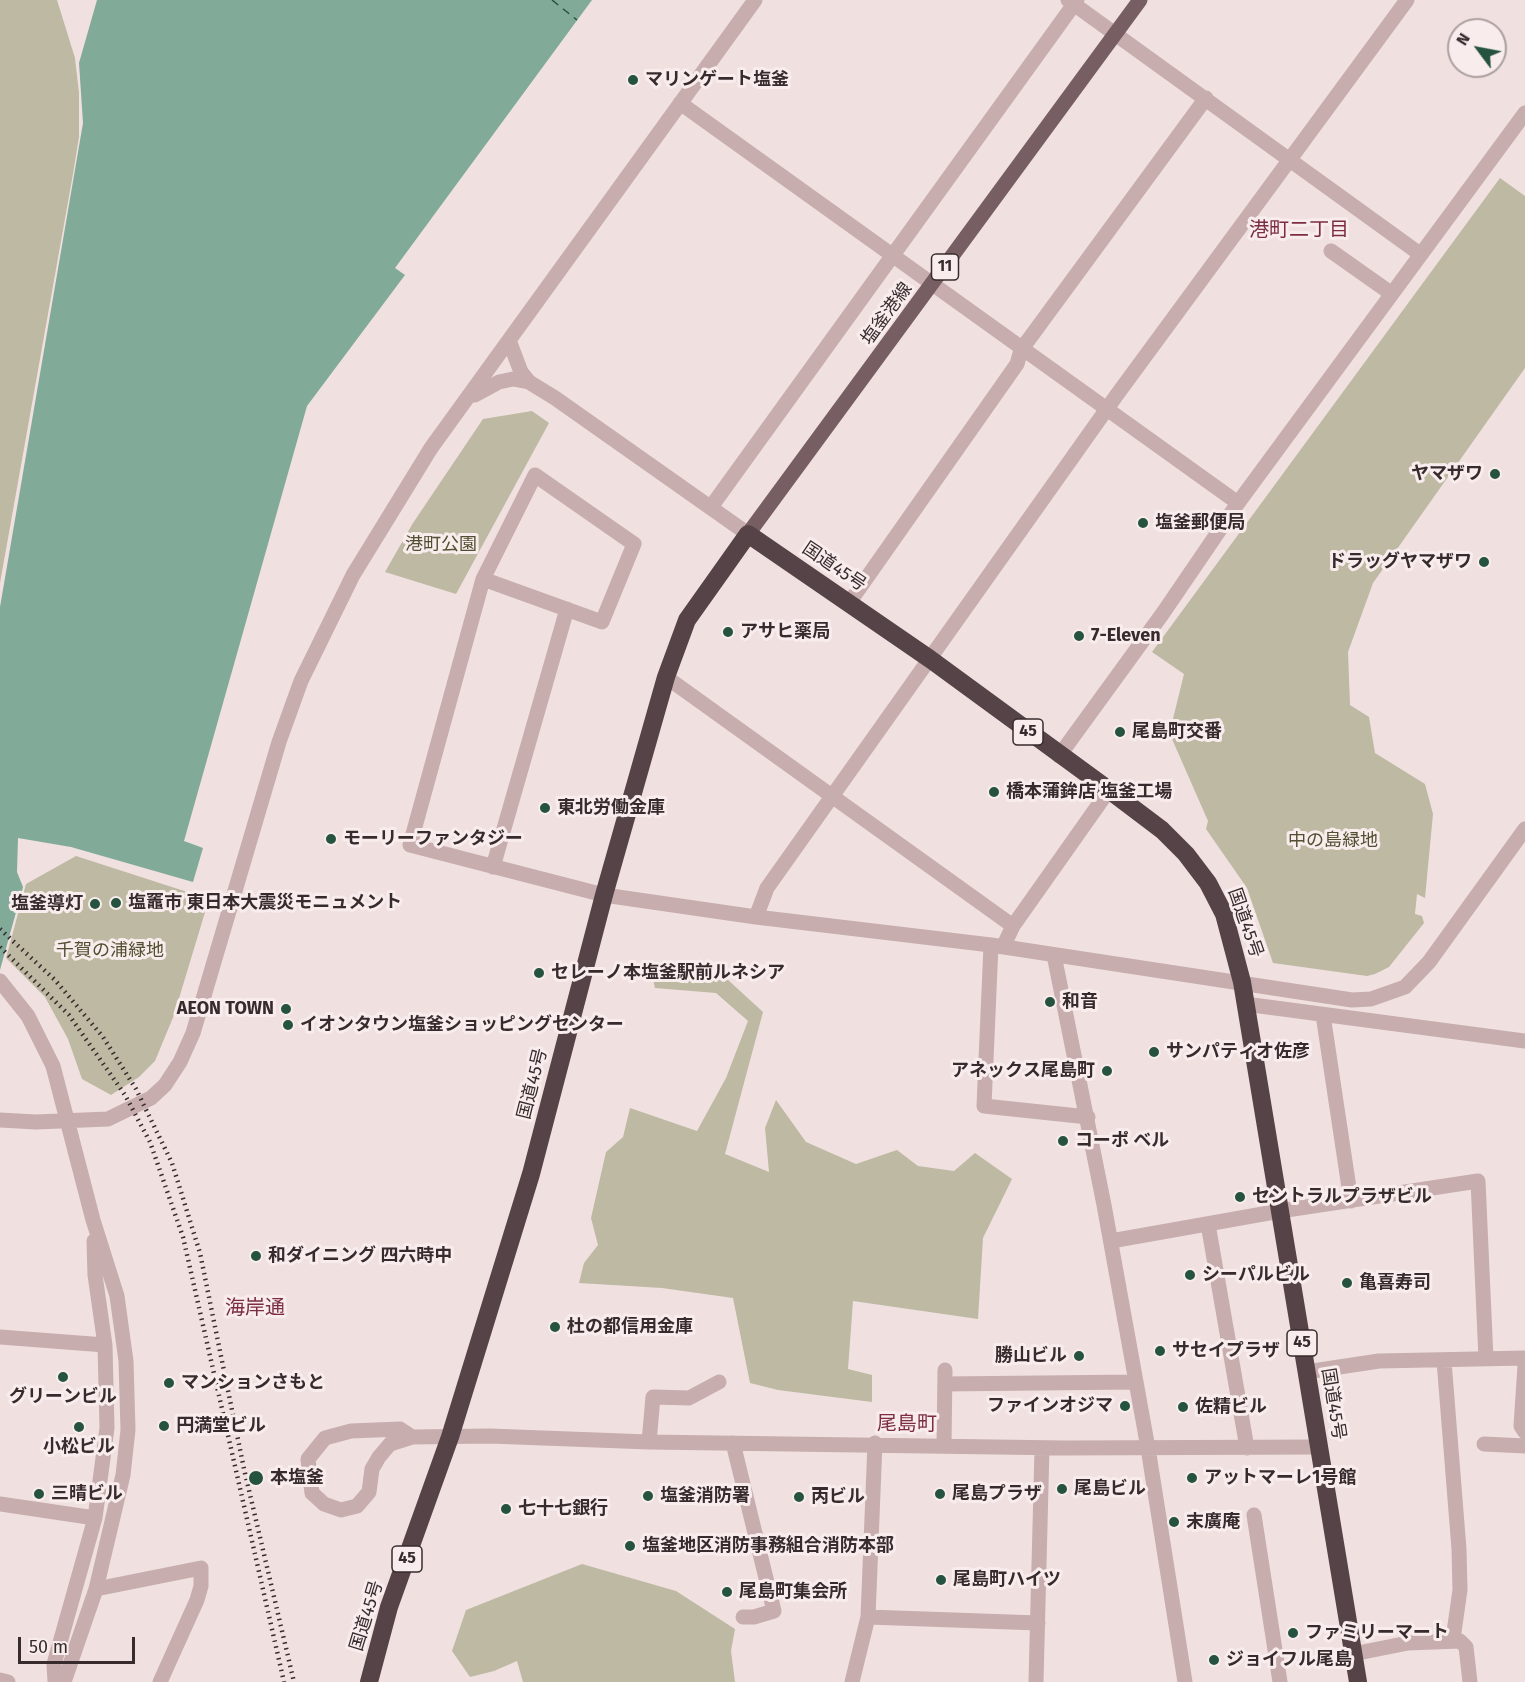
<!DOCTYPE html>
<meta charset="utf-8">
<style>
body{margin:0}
#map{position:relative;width:1525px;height:1682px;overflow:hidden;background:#f0e1e0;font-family:"Fira Sans",sans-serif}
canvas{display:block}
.north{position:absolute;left:1447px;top:18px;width:60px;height:60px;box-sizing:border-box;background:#f8edec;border:2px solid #ab9fa0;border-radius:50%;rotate:302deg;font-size:16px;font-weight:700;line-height:24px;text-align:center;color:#372b2d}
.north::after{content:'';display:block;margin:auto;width:21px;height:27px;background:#25533f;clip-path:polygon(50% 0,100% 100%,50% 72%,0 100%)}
.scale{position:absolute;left:18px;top:1637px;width:117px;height:27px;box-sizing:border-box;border:3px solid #372b2d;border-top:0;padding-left:8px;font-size:18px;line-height:21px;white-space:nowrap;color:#372b2d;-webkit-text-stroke:4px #f8edec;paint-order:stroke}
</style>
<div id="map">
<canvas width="1525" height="1682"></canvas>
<div class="north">N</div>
<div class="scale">50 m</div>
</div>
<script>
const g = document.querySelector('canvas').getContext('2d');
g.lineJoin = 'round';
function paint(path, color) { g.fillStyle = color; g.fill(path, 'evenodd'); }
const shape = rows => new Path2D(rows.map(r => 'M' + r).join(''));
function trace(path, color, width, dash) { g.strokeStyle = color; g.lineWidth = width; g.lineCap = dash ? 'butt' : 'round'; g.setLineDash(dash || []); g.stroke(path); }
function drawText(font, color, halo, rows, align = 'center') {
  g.font = font + ' "Fira Sans","Noto Sans JP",sans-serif'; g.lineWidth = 6; g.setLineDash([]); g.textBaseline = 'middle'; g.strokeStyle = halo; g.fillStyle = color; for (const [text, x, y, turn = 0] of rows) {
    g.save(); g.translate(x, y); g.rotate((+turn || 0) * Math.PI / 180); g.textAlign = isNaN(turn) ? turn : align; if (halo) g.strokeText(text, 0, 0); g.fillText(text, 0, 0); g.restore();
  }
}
const green = shape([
 [0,0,57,0,75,58,79,93,79,137,73,174,0,583],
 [1500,178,1525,196,1525,368,1373,583,1348,652,1350,705,1369,717,1375,753,1425,784,1433,814,1425,898,1417,894,1415,914,1422,916,1424,923,1389,967,1375,974,1367,976,1273,963,1247,888,1206,829,1208,821,1172,739,1171,727,1184,674,1152,652],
 [532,411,549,423,456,594,385,572,413,523,483,419],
 [76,856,209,899,174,1015,155,1061,139,1077,111,1095,82,1079,68,1039,45,997,6,958,26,884],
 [651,971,727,979,763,1012,725,1154,769,1172,765,1128,776,1100,806,1142,856,1164,897,1150,918,1166,954,1171,975,1153,1012,1179,983,1238,978,1319,853,1301,848,1369,872,1375,872,1402,778,1390,750,1383,733,1298,662,1288,579,1283,584,1263,598,1245,591,1218,606,1152,623,1137,630,1108,697,1131,726,1078,748,1021,716,993,655,988],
 [582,1564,676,1591,735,1629,731,1651,735,1682,523,1682,517,1661,494,1671,470,1677,452,1651,466,1610]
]);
const water = shape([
 [97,0,592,0,395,268,405,275,307,406,184,841,203,848,193,882,71,847,18,838,17,872,23,887,0,970,0,607,83,123,79,63]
]);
const ferry = shape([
 [552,0,577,20]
]);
const minor = shape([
 [1068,0,1420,254],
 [680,103,1238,503],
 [1331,251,1392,294],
 [510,343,521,372,529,382],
 [475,395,499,382,513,379,529,382,555,398,748,534],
 [711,507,1077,0],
 [483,579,602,622,634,544,535,475,483,579,410,845,604,895,756,917,991,945,1352,1000,1371,999,1405,987,1429,962,1525,829],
 [849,603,1017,364,1021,350,1206,98],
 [666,677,1013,926,1003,947],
 [1059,756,1163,613,1238,503,1525,113],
 [493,867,567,609],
 [756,917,767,888,1116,396,1407,0],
 [1013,926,1109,790],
 [991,945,984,1106,1088,1117],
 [1054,955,1104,1205,1148,1448,1185,1682],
 [0,981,28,1016,53,1066,93,1220,117,1296,126,1361,128,1430,123,1475,96,1589,64,1682],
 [1245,1004,1525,1041],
 [1323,1015,1351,1201],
 [0,1120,36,1122,108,1119,151,1098,165,1085,180,1062,193,1033,279,742,301,681,353,575,431,448,755,0],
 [1208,1224,1247,1448],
 [1111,1241,1280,1211,1478,1181,1486,1359],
 [0,1337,105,1345],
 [1444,1361,1459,1549,1460,1590,1453,1639],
 [1525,1366,1521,1426,1525,1432],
 [1306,1372,1379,1361,1525,1358],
 [945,1384,1135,1382],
 [412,1437,400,1429,351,1431,325,1438,308,1459,312,1493,324,1504,341,1510,357,1506,369,1492,372,1469,379,1457,390,1444,412,1437,490,1436,649,1442,1065,1448,1319,1447],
 [649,1442,653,1397,689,1398,719,1382],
 [733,1443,774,1611,754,1617,743,1617],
 [1484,1444,1525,1446],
 [944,1445,945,1370],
 [0,1504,95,1518],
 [1254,1515,1280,1682],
 [96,1589,201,1568,201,1586,197,1600,160,1682],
 [868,1617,1038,1623],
 [1353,1654,1408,1643,1460,1641,1466,1647,1470,1682],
 [0,1680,8,1682],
 [55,1682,54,1664,95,1518,107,1428,105,1345,95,1275,94,1241],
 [852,1682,868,1617,875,1443],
 [1036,1682,1042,1448]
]);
const major = shape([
 [748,534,1140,0]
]);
const highway = shape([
 [369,1682,389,1607,450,1437,531,1174,604,895,666,677,687,620,748,534,930,659,1109,790,1162,830,1186,854,1208,883,1224,914,1242,982,1358,1682]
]);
const rail = shape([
 [0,929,55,980,103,1037,136,1089,172,1163,200,1253,244,1469,294,1682],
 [0,947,69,1015,125,1095,150,1142,183,1237,284,1682]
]);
const markers = [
 [633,80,6,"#25533f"],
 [1495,474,6,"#25533f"],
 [1143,523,6,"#25533f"],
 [1484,562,6,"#25533f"],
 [728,632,6,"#25533f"],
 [1079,636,6,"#25533f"],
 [1120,732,6,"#25533f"],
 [994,792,6,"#25533f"],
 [545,808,6,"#25533f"],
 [331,839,6,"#25533f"],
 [116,903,6,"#25533f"],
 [95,904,6,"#25533f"],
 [539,973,6,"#25533f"],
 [1050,1002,6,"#25533f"],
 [286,1009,6,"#25533f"],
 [288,1025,6,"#25533f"],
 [1154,1052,6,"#25533f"],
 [1107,1071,6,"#25533f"],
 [1063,1141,6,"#25533f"],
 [1240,1197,6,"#25533f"],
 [256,1256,6,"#25533f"],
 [1190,1275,6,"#25533f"],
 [1347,1283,6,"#25533f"],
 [555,1327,6,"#25533f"],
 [1160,1351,6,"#25533f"],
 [1079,1356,6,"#25533f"],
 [63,1377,6,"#25533f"],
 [169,1383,6,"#25533f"],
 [1125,1406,6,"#25533f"],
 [1183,1407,6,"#25533f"],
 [164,1426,6,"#25533f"],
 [79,1427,6,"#25533f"],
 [256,1478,8,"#25533f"],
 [1192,1478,6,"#25533f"],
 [1062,1489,6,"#25533f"],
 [39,1494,6,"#25533f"],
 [940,1494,6,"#25533f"],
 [648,1496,6,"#25533f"],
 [799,1497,6,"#25533f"],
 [506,1509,6,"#25533f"],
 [1174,1522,6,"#25533f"],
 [630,1546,6,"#25533f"],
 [941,1580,6,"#25533f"],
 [727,1592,6,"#25533f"],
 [1293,1633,6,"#25533f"],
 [1214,1660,6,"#25533f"]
];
const shields = [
 [945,267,27],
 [1028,732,30],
 [1302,1343,30],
 [407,1559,30]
];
const shieldNames = [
 ["11",945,267],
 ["45",1028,732],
 ["45",1302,1343],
 ["45",407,1559]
];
const poiNames = [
 ["マリンゲート塩釜",645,80],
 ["ヤマザワ",1483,474,"right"],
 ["塩釜郵便局",1155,523],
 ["ドラッグヤマザワ",1472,562,"right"],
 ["アサヒ薬局",740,632],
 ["7-Eleven",1091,636],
 ["尾島町交番",1132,732],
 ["橋本蒲鉾店 塩釜工場",1006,792],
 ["東北労働金庫",557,808],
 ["モーリーファンタジー",343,839],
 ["塩竈市 東日本大震災モニュメント",128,903],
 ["塩釜導灯",83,904,"right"],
 ["セレーノ本塩釜駅前ルネシア",551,973],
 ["和音",1062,1002],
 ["AEON TOWN",274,1009,"right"],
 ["イオンタウン塩釜ショッピングセンター",300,1025],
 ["サンパティオ佐彦",1166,1052],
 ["アネックス尾島町",1095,1071,"right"],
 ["コーポ ベル",1075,1141],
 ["セントラルプラザビル",1252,1197],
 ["和ダイニング 四六時中",268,1256],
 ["シーパルビル",1202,1275],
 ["亀喜寿司",1359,1283],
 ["杜の都信用金庫",567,1327],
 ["サセイプラザ",1172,1351],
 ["勝山ビル",1067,1356,"right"],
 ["マンションさもと",181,1383],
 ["グリーンビル",63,1397,"center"],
 ["ファインオジマ",1113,1406,"right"],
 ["佐精ビル",1195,1407],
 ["円満堂ビル",176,1426],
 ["小松ビル",79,1447,"center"],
 ["本塩釜",270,1478],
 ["アットマーレ1号館",1204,1478],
 ["尾島ビル",1074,1489],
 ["三晴ビル",51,1494],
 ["尾島プラザ",952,1494],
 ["塩釜消防署",660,1496],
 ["丙ビル",811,1497],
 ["七十七銀行",518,1509],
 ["末廣庵",1186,1522],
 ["塩釜地区消防事務組合消防本部",642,1546],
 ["尾島町ハイツ",953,1580],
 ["尾島町集会所",739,1592],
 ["ファミリーマート",1305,1633],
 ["ジョイフル尾島",1226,1660]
];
const streetNames = [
 ["塩釜港線",887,314,-54],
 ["国道45号",834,567,34],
 ["国道45号",1245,923,71],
 ["国道45号",533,1084,-76],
 ["国道45号",1333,1404,81],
 ["国道45号",367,1616,-73]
];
const parkNames = [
 ["港町公園",441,545],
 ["中の島緑地",1333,841],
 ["千賀の浦緑地",110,951]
];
const neighbourhoodNames = [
 ["港町二丁目",1299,230],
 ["海岸通",255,1308],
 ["尾島町",907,1424]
];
paint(green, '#beb9a2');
paint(water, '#82aa98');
trace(ferry, '#25533f', 1.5, [8, 6]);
trace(minor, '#c7adae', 15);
trace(major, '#775e62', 15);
trace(highway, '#564347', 18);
trace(rail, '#372b2d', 4.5, [1.5, 4.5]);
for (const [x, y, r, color] of markers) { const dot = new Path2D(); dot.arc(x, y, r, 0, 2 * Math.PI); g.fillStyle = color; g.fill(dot); trace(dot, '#f8edec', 2); }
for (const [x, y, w] of shields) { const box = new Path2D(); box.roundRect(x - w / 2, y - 13, w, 26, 4.5); g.fillStyle = '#f8edec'; g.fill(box); trace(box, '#372b2d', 1.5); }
drawText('bold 16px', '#372b2d', null, shieldNames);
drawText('bold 18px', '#372b2d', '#f8edec', poiNames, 'left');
drawText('18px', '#372b2d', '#f8edec', streetNames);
drawText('18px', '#524e31', '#f8edec', parkNames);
drawText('20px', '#7c2d42', '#f8edec', neighbourhoodNames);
</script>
